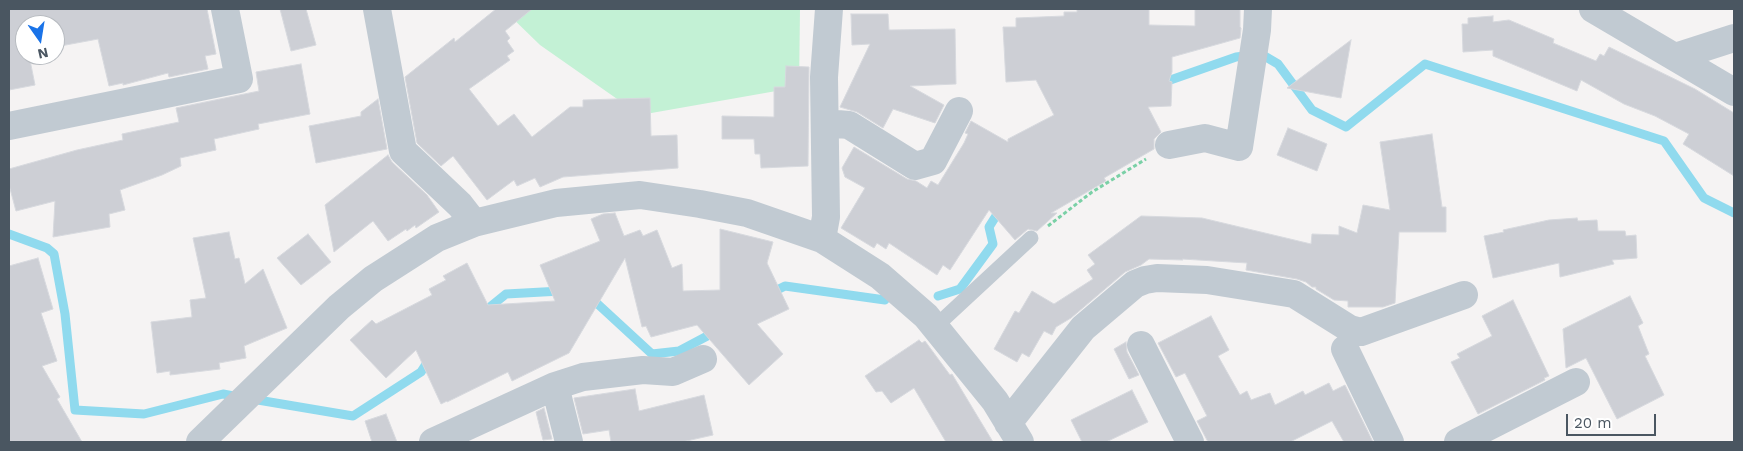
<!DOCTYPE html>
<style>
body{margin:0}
#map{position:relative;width:1743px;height:451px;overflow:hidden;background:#f5f3f3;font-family:"Work Sans",sans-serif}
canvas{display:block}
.frame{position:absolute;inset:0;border:10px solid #4a5661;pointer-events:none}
.north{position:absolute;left:15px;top:15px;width:50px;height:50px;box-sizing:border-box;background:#fff;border:1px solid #b7bbc0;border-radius:50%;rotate:167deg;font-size:14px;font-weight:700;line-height:20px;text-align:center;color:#4a5661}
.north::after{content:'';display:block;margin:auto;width:18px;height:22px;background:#1a73e8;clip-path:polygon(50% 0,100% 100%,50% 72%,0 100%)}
.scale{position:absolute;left:1566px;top:414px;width:90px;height:22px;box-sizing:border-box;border:2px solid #4a5661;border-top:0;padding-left:6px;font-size:15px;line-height:18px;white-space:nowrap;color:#4a5661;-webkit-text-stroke:4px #fff;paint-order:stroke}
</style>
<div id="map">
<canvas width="1743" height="451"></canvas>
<div class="frame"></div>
<div class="north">N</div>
<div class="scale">20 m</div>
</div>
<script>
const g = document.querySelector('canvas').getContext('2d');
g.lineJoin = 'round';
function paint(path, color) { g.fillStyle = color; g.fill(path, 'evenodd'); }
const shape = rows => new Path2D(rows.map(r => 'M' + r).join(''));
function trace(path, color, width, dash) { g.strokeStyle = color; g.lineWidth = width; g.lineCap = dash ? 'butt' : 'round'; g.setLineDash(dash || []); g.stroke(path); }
const green = shape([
 [503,9,800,9,799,87,640,115,540,45]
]);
const stream = shape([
 [1159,84,1236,57,1261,54,1278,64,1312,110,1346,127,1425,64,1664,141,1704,198,1734,213],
 [9,234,47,248,54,254,65,314,75,410,144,414,223,394,239,397],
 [769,294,785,286,885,300],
 [589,296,652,354,679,351,711,334,715,330],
 [938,296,960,289,993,244,989,227,1001,208],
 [485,311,506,294,561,291],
 [252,399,353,416,421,372,430,358]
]);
const building = shape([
 [9,9,207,9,216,54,205,56,208,69,169,77,168,73,123,85,123,83,109,86,98,39,55,47,55,25,25,25,25,55,29,55,35,85,9,90,9,9],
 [280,9,306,9,316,45,291,51,280,9],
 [496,9,532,9,505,31,510,38,507,41,514,51,507,56,510,60,469,89,498,126,514,114,532,137,570,107,583,107,583,100,650,98,651,136,677,135,678,168,563,177,540,187,535,178,517,186,514,180,487,200,453,156,441,166,417,143,405,77,454,38,455,42,496,9],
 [1077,9,1149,9,1149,25,1195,26,1195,9,1240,9,1240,27,1241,28,1240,38,1172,57,1172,72,1169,81,1172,82,1171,106,1148,107,1161,132,1154,139,1154,149,1104,178,1106,181,1051,213,1057,213,1037,231,1028,229,1015,240,989,210,950,270,943,265,937,275,889,243,886,249,877,243,874,248,841,228,865,188,845,177,842,168,854,147,907,179,916,181,927,188,931,181,938,185,964,143,968,134,965,133,971,121,1008,142,1008,139,1054,115,1036,80,1006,82,1003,27,1016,27,1016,18,1064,16,1064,12,1077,12,1077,9],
 [851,14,888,14,889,30,955,29,956,84,910,86,944,105,935,123,893,109,883,128,857,112,840,107,870,44,852,45,851,14],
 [1493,16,1493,22,1509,20,1554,39,1553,43,1596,61,1600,54,1604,56,1609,47,1695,89,1734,113,1734,176,1683,144,1689,134,1655,116,1624,104,1581,80,1577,91,1493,56,1493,50,1463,52,1462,24,1468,24,1468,18,1493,16],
 [1351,40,1341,98,1287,88,1351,40],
 [301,64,310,114,258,124,259,129,214,139,216,150,180,158,181,166,162,175,120,190,125,210,109,214,110,227,53,237,55,201,16,211,9,185,9,169,77,150,123,140,122,134,179,122,176,108,259,91,256,72,301,64],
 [786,66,809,67,808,166,761,168,760,154,755,154,754,139,722,139,722,116,774,117,774,87,785,87,786,66],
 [378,99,387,149,316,163,309,126,361,116,361,112,378,99],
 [1288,128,1327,144,1317,171,1277,155,1288,128],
 [1432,134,1442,207,1446,207,1446,232,1399,232,1395,303,1383,307,1348,307,1348,301,1334,300,1316,289,1316,287,1312,287,1306,282,1297,279,1246,270,1247,263,1182,259,1183,260,1149,259,1141,265,1125,272,1071,318,1056,327,1052,335,1044,331,1029,357,1022,353,1017,362,994,349,1015,311,1019,313,1032,291,1054,304,1093,279,1087,270,1095,264,1088,255,1141,216,1202,218,1311,244,1312,234,1339,235,1339,226,1357,233,1363,205,1390,210,1380,142,1432,134],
 [388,155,392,162,427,195,439,212,416,228,415,225,407,231,406,229,388,241,373,221,334,252,325,205,388,155],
 [615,213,624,236,640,230,643,236,657,230,672,268,682,264,683,291,720,290,720,229,773,242,767,263,789,309,757,324,783,354,749,385,697,325,651,337,646,326,642,327,625,258,569,353,512,381,508,372,447,402,447,401,441,404,416,350,386,378,350,340,372,320,376,324,432,295,429,289,446,280,443,276,467,263,488,305,555,301,540,265,600,241,591,219,603,214,615,213],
 [1577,218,1578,221,1597,220,1598,231,1625,231,1626,236,1636,235,1637,258,1612,260,1614,264,1560,277,1559,263,1493,278,1484,236,1504,232,1503,230,1549,220,1577,218],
 [229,232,235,259,239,258,245,284,263,269,287,328,244,346,246,358,219,363,220,369,170,375,170,371,157,373,151,322,192,317,190,300,206,298,193,238,229,232],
 [308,234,331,262,301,285,277,258,308,234],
 [38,258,53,309,41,313,57,361,42,366,60,397,57,399,82,442,9,442,9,266,38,258],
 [1630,296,1643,323,1638,326,1649,354,1645,356,1664,395,1617,419,1586,358,1566,368,1563,329,1630,296],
 [1513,300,1549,376,1544,378,1545,380,1478,414,1451,362,1460,358,1457,354,1492,336,1482,316,1513,300],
 [1211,316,1229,350,1218,356,1240,395,1247,391,1251,400,1270,393,1275,405,1303,391,1305,395,1329,383,1333,391,1345,385,1373,442,1344,442,1332,421,1290,442,1208,442,1197,421,1207,416,1185,373,1176,377,1158,343,1211,316],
 [919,340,922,343,925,341,950,375,952,374,993,442,946,442,914,388,891,403,882,391,876,392,865,376,919,340],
 [1126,342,1127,352,1139,375,1129,379,1114,349,1126,342],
 [635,389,639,411,704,395,713,435,682,442,611,442,609,430,583,434,574,398,635,389],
 [1132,390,1148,422,1106,442,1082,442,1071,420,1132,390],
 [544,408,552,439,543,440,536,412,544,408],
 [386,414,397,442,372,442,365,421,386,414]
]);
const path = shape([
 [1048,226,1092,192,1146,159]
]);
const lane = shape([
 [935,327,1031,238]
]);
const street = shape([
 [377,9,403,151,460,205,474,223],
 [1593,9,1734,92],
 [1675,57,1734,38],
 [825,123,849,125,915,166,933,161,959,111],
 [9,126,239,79,225,9],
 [1169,145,1205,138,1239,147,1257,30,1258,9],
 [822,239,826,217,824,77,829,9],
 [1141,345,1190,442],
 [1345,349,1390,442],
 [555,386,569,442],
 [1008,423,1083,328,1135,284,1145,280,1157,278,1207,280,1294,294,1350,329,1361,332,1464,295],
 [200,442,339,307,373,279,437,238,474,223,556,203,640,195,700,204,747,213,822,239,880,276,926,316,995,401,1020,442],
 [433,442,555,386,583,377,643,370,673,372,703,359],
 [1458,442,1576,382]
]);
paint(green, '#c3f1d5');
trace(stream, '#90daee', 9);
paint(building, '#cdcfd5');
trace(building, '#d7d9de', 1);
trace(path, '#7ad0a6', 3, [4, 2.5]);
trace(lane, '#c1cad2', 15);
trace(street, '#c1cad2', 28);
</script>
